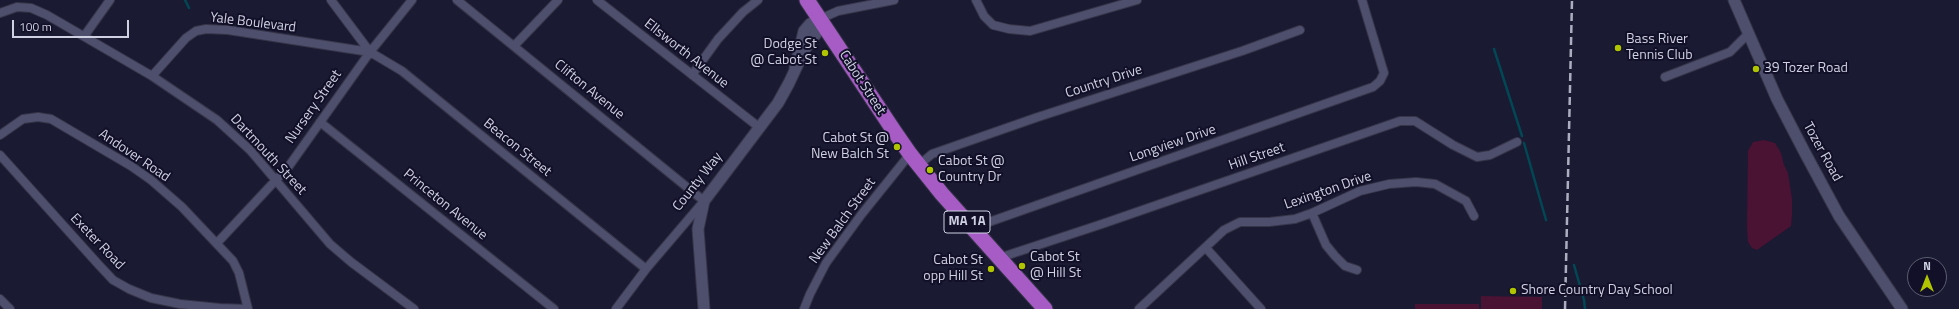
<!DOCTYPE html>
<style>
body{margin:0}
#map{position:relative;width:1959px;height:309px;overflow:hidden;background:#1a1a33;font-family:"Titillium Web",sans-serif}
canvas{display:block}
.north{position:absolute;left:1907px;top:257px;width:40px;height:40px;box-sizing:border-box;background:#111028;border:1px solid #5d5d72;border-radius:50%;rotate:0deg;font-size:11px;font-weight:700;line-height:16px;text-align:center;color:#cfd0e2}
.north::after{content:'';display:block;margin:auto;width:14px;height:18px;background:#b0c500;clip-path:polygon(50% 0,100% 100%,50% 72%,0 100%)}
.scale{position:absolute;left:12px;top:20px;width:117px;height:18px;box-sizing:border-box;border:2px solid #cfd0e2;border-top:0;padding-left:5px;font-size:12px;line-height:14px;white-space:nowrap;color:#cfd0e2;-webkit-text-stroke:3px #111028;paint-order:stroke}
</style>
<div id="map">
<canvas width="1959" height="309"></canvas>
<div class="north">N</div>
<div class="scale">100 m</div>
</div>
<script>
const g = document.querySelector('canvas').getContext('2d');
g.lineJoin = 'round';
function paint(path, color) { g.fillStyle = color; g.fill(path, 'evenodd'); }
const shape = rows => new Path2D(rows.map(r => 'M' + r).join(''));
function trace(path, color, width, dash) { g.strokeStyle = color; g.lineWidth = width; g.lineCap = dash ? 'butt' : 'round'; g.setLineDash(dash || []); g.stroke(path); }
function drawText(font, color, halo, rows, align = 'center') {
  g.font = font + ' "Titillium Web",sans-serif'; g.lineWidth = 4; g.setLineDash([]); g.textBaseline = 'middle'; g.strokeStyle = halo; g.fillStyle = color; for (const [text, x, y, turn = 0] of rows) {
    g.save(); g.translate(x, y); g.rotate((+turn || 0) * Math.PI / 180); g.textAlign = isNaN(turn) ? turn : align; if (halo) g.strokeText(text, 0, 0); g.fillText(text, 0, 0); g.restore();
  }
}
const green = shape([
 [1764,140,1775,143,1781,153,1784,165,1788,173,1792,199,1792,215,1791,226,1757,250,1752,248,1748,242,1747,228,1748,151,1753,142],
 [1481,296,1542,297,1542,309,1481,309],
 [1415,304,1479,304,1479,309,1415,309]
]);
const stream = shape([
 [185,0,189,8],
 [1494,49,1522,136],
 [1524,143,1546,220],
 [1574,265,1584,300,1585,309]
]);
const street = shape([
 [331,0,370,52,402,71,646,269],
 [457,0,704,201,646,269,616,309],
 [597,0,760,128],
 [976,0,984,16,993,25,1009,29,1030,31,1137,0],
 [0,13,17,7,31,8,47,15,152,76,217,120,250,150,330,244,351,262,414,309],
 [820,19,838,11,894,0],
 [85,35,110,0],
 [514,46,558,0],
 [692,75,718,39,743,12,758,0],
 [152,76,186,38,196,31,206,29,228,30,370,52],
 [1665,77,1730,52,1748,34],
 [320,122,554,309],
 [0,135,23,119,38,117,51,119,131,166,151,180,182,207,233,261,239,273,248,309],
 [0,155,98,264,113,280,129,289,151,298,180,304,220,308,248,309],
 [919,165,932,154,1038,117,1242,51,1300,30],
 [1312,213,1326,245,1335,256,1345,266,1357,270],
 [972,228,1373,87,1380,81,1384,73,1362,0],
 [217,243,289,166,370,52,412,0],
 [1206,248,1261,309],
 [999,258,1102,224,1400,121,1415,121,1453,145,1477,157,1490,155,1517,142],
 [0,299,10,309],
 [804,309,810,294,826,263,861,215,910,154],
 [1139,309,1224,230,1240,222,1269,222,1295,219,1312,213,1360,191,1389,184,1416,182,1435,184,1466,201,1474,216]
]);
const secondary = shape([
 [1734,0,1777,99,1804,151,1839,216,1902,309],
 [704,309,698,229,704,201,778,103,789,83,805,49,818,31,820,19,810,24,804,31,795,68]
]);
const highway = shape([
 [807,0,894,131,910,154,942,194,1045,309]
]);
const rail = shape([
 [1565,309,1572,0]
]);
const markers = [
 [1618,48,4,"#b0c500"],
 [825,53,4,"#b0c500"],
 [1756,69,4,"#b0c500"],
 [897,147,4,"#b0c500"],
 [930,170,4,"#b0c500"],
 [1022,266,4,"#b0c500"],
 [991,269,4,"#b0c500"],
 [1513,291,4,"#b0c500"]
];
const shields = [
 [967,222,46]
];
const shieldNames = [
 ["MA 1A",967,222]
];
const streetNames = [
 ["Yale Boulevard",253,23,7],
 ["Ellsworth Avenue",686,54,38],
 ["Country Drive",1104,82,-18],
 ["Cabot Street",862,83,57],
 ["Clifton Avenue",589,90,39],
 ["Nursery Street",314,107,-55],
 ["Longview Drive",1173,144,-19],
 ["Beacon Street",517,148,39],
 ["Tozer Road",1822,152,61],
 ["Dartmouth Street",268,155,47],
 ["Andover Road",134,156,34],
 ["Hill Street",1257,157,-19],
 ["County Way",698,182,-52],
 ["Lexington Drive",1328,191,-19],
 ["Princeton Avenue",445,205,39],
 ["New Balch Street",843,221,-54],
 ["Exeter Road",97,242,46]
];
const poiNames = [
 ["Bass River",1626,40],
 ["Tennis Club",1626,56],
 ["Dodge St",817,45,"right"],
 ["@ Cabot St",817,61,"right"],
 ["39 Tozer Road",1764,69],
 ["Cabot St @",889,139,"right"],
 ["New Balch St",889,155,"right"],
 ["Cabot St @",938,162],
 ["Country Dr",938,178],
 ["Cabot St",1030,258],
 ["@ Hill St",1030,274],
 ["Cabot St",983,261,"right"],
 ["opp Hill St",983,277,"right"],
 ["Shore Country Day School",1521,291]
];
paint(green, '#4a1233');
trace(stream, '#024754', 2.5);
trace(street, '#363549', 10);
trace(secondary, '#363549', 13);
trace(highway, '#363549', 17);
trace(street, '#4e4f6c', 8);
trace(secondary, '#4e4f6c', 11);
trace(highway, '#a65cc4', 15);
trace(rail, '#acadc0', 2.5, [8, 4]);
for (const [x, y, r, color] of markers) { const dot = new Path2D(); dot.arc(x, y, r, 0, 2 * Math.PI); g.fillStyle = color; g.fill(dot); trace(dot, '#111028', 1.5); }
for (const [x, y, w] of shields) { const box = new Path2D(); box.roundRect(x - w / 2, y - 11, w, 22, 3); g.fillStyle = '#111028'; g.fill(box); trace(box, '#cfd0e2', 1); }
drawText('bold 13px', '#cfd0e2', null, shieldNames);
drawText('14px', '#cfd0e2', '#111028', streetNames);
drawText('14px', '#cfd0e2', '#111028', poiNames, 'left');
</script>
